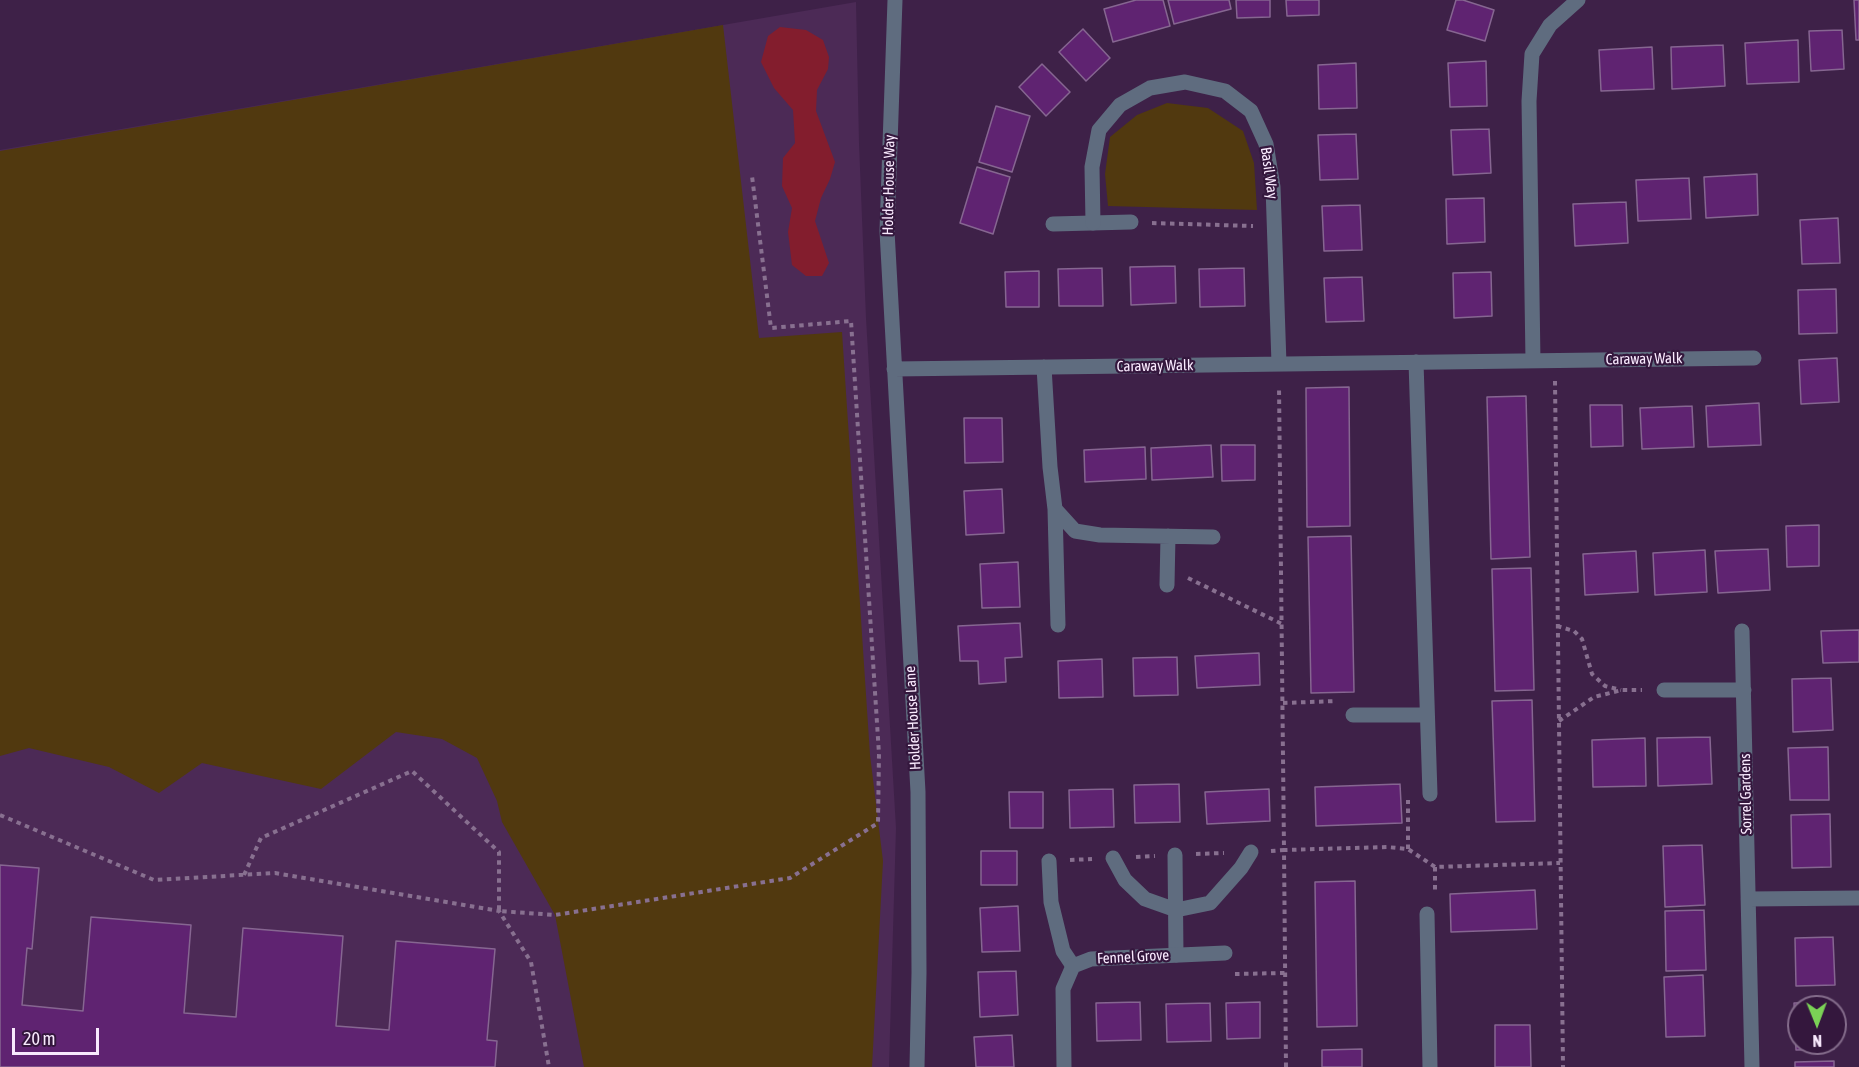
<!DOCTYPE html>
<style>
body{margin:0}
#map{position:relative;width:1859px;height:1067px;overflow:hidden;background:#3e2148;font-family:"Asap Condensed",sans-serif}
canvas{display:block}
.north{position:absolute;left:1787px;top:995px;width:60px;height:60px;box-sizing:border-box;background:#34173d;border:2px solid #836b8a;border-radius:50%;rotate:179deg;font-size:16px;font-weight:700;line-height:24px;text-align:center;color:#f9eafe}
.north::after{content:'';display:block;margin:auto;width:21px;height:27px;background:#7bd156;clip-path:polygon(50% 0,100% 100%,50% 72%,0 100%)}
.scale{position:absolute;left:12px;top:1028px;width:87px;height:27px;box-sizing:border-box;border:3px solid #f9eafe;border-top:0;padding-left:8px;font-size:18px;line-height:21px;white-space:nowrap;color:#f9eafe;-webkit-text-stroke:4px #34173d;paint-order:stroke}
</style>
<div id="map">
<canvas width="1859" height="1067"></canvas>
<div class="north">N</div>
<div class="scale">20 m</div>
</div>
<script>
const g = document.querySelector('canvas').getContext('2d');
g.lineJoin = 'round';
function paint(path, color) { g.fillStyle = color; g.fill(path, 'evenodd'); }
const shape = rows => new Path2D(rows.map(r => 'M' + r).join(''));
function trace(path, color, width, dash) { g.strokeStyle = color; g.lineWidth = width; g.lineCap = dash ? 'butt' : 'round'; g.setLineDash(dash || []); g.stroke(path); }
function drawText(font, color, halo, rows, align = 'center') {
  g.font = font + ' "Asap Condensed",sans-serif'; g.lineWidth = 4.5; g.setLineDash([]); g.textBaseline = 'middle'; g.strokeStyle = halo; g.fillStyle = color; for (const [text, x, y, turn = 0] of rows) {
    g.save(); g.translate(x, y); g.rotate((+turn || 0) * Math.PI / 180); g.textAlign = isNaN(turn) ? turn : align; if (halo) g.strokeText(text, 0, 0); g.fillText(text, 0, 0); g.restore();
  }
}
const built = shape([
 [856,2,859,143,866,318,896,828,889,1067,0,1067,0,150]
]);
const green = shape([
 [723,25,759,338,842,332,870,755,883,861,872,1067,584,1067,555,915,502,822,497,801,477,758,442,739,396,732,321,789,202,763,159,793,109,767,29,748,0,756,0,151],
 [1167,103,1208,108,1243,131,1254,163,1257,210,1108,206,1105,174,1110,137,1137,115]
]);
const water = shape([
 [780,27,806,30,823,40,829,57,828,69,817,90,816,111,835,162,830,179,821,198,815,221,829,263,822,276,806,276,792,265,788,232,792,208,782,186,783,158,795,143,793,110,774,88,761,62,768,36]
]);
const building = shape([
 [1136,0,1163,0,1170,26,1113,42,1104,9,1136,0],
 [1168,0,1229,0,1231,9,1174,24,1168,0],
 [1236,0,1270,0,1270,17,1237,18,1236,0],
 [1286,0,1319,0,1319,15,1287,16,1286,0],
 [1456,0,1463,0,1494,10,1485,41,1447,30,1456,0],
 [1854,0,1859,0,1859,40,1856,40,1854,0],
 [1083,29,1110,58,1086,81,1059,52,1083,29],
 [1842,30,1844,69,1811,71,1809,31,1842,30],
 [1798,40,1799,82,1747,84,1745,43,1798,40],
 [1723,45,1725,86,1672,89,1671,47,1723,45],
 [1652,47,1654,89,1601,91,1599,50,1652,47],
 [1486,61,1487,106,1450,107,1448,63,1486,61],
 [1356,63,1357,108,1319,109,1318,65,1356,63],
 [1042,64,1070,92,1046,116,1019,87,1042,64],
 [996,106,1030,116,1012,172,979,162,996,106],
 [1489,129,1491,173,1453,175,1451,130,1489,129],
 [1356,134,1358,179,1320,180,1318,135,1356,134],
 [977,167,1010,177,993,234,960,223,977,167],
 [1757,174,1758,215,1706,218,1704,177,1757,174],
 [1689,178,1691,219,1638,221,1636,180,1689,178],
 [1484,198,1485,242,1447,244,1446,199,1484,198],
 [1626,202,1628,243,1575,246,1573,204,1626,202],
 [1360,205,1362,250,1324,251,1322,206,1360,205],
 [1838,218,1840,263,1802,264,1800,220,1838,218],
 [1175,266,1176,303,1131,305,1130,267,1175,266],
 [1102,268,1103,306,1059,306,1058,269,1102,268],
 [1244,268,1245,306,1200,307,1199,269,1244,268],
 [1039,271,1039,307,1006,307,1005,272,1039,271],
 [1491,272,1492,316,1454,318,1453,273,1491,272],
 [1362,277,1364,321,1326,322,1324,278,1362,277],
 [1836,289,1837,333,1799,334,1798,290,1836,289],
 [1837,358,1839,402,1801,404,1799,360,1837,358],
 [1349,387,1350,526,1307,527,1306,388,1349,387],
 [1526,396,1530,557,1491,559,1487,397,1526,396],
 [1759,403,1761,445,1708,447,1706,406,1759,403],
 [1590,405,1622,405,1623,446,1591,447,1590,405],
 [1692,406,1694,447,1642,449,1640,408,1692,406],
 [964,418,1002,418,1003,462,965,463,964,418],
 [1211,445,1213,477,1152,480,1151,448,1211,445],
 [1221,445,1255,445,1255,480,1222,481,1221,445],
 [1145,447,1146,479,1085,482,1084,450,1145,447],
 [1002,489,1004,533,966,535,964,491,1002,489],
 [1819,525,1819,566,1787,567,1786,526,1819,525],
 [1351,536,1354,692,1311,693,1308,537,1351,536],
 [1768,549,1770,590,1718,593,1715,551,1768,549],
 [1705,550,1707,592,1655,595,1653,553,1705,550],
 [1636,551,1638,592,1585,595,1583,554,1636,551],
 [1018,562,1020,607,982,608,980,564,1018,562],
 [1531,568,1534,690,1495,691,1492,569,1531,568],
 [1020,623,1022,657,1005,658,1006,682,979,684,978,661,960,661,958,626,1020,623],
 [1859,630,1859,662,1823,663,1821,631,1859,630],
 [1259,653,1260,685,1197,688,1195,656,1259,653],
 [1177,657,1178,695,1134,696,1133,658,1177,657],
 [1102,659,1103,697,1059,698,1058,661,1102,659],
 [1831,678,1833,730,1793,732,1792,679,1831,678],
 [1532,700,1535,821,1496,822,1492,701,1532,700],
 [1710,737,1712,784,1658,786,1657,738,1710,737],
 [1645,738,1646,786,1593,787,1592,740,1645,738],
 [1828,747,1829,800,1790,800,1788,748,1828,747],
 [1179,784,1180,822,1135,823,1134,785,1179,784],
 [1400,784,1402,823,1316,826,1315,787,1400,784],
 [1113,789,1114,827,1070,828,1069,790,1113,789],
 [1269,789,1270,821,1207,824,1205,792,1269,789],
 [1009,792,1043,792,1043,828,1010,828,1009,792],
 [1830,814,1831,867,1792,868,1791,815,1830,814],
 [1702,845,1705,905,1665,907,1663,846,1702,845],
 [981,851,1017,851,1017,885,981,885,981,851],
 [0,865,39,868,32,949,27,948,22,1005,83,1011,91,917,191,925,184,1013,236,1017,243,928,343,936,336,1026,389,1030,396,941,495,949,487,1040,497,1041,495,1067,0,1067,0,865],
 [1355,881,1357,1026,1317,1027,1315,882,1355,881],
 [1535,890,1537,929,1451,932,1450,894,1535,890],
 [1018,906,1020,951,982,952,980,908,1018,906],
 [1704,910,1706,970,1666,971,1665,911,1704,910],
 [1833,937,1835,985,1796,986,1795,938,1833,937],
 [1016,971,1018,1015,980,1017,978,972,1016,971],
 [1703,975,1705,1036,1666,1037,1664,977,1703,975],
 [1140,1002,1141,1040,1097,1041,1096,1003,1140,1002],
 [1260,1002,1260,1038,1227,1039,1226,1003,1260,1002],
 [1833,1002,1833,1007,1799,1007,1799,1043,1834,1043,1834,1049,1796,1050,1794,1003,1833,1002],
 [1210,1003,1211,1041,1167,1042,1166,1004,1210,1003],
 [1495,1025,1530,1025,1531,1067,1495,1067,1495,1025],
 [1012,1035,1014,1067,976,1067,974,1037,1012,1035],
 [1362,1049,1362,1067,1322,1067,1322,1050,1362,1049],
 [1834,1061,1834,1067,1795,1067,1795,1062,1834,1061]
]);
const path = shape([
 [1152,223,1253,226],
 [1555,381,1563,1067],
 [1188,578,1282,624],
 [1557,626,1574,631,1582,639,1592,674,1605,686,1621,690],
 [1283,703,1336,701],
 [1559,721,1594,697,1622,690,1642,690],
 [0,815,154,880,275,873,499,911,531,962,549,1067],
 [1408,849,1408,800],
 [1271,851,1284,850,1279,386],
 [1196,854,1224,853],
 [1136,857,1155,856],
 [1070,860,1092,859],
 [1435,867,1435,893],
 [244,875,261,838,412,771,499,852,499,911,555,915,790,878,878,823,879,754,851,321,771,328,752,176],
 [1235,974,1285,973],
 [1286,1067,1284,850,1387,847,1408,849,1435,867,1560,863]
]);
const service = shape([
 [1053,224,1131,222],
 [1175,855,1176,955],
 [1113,858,1125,880,1145,899,1176,910,1210,903,1241,868,1251,852],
 [1049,861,1051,902,1063,951,1073,966]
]);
const minor = shape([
 [895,0,887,231,918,792,919,973,917,1067],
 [1093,223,1092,167,1099,130,1120,105,1150,88,1185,82,1225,91,1251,111,1266,144,1273,187,1279,364],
 [1533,361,1529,101,1532,54,1550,25,1578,0],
 [1416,362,1430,794],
 [1044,367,1050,467,1055,509,1075,531,1100,535,1213,537],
 [894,369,1754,358],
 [1055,509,1058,625],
 [1167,585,1168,536],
 [1742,631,1752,1067],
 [1664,690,1744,690],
 [1353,715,1427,715],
 [1748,899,1859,898],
 [1427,914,1430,1067],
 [1064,1067,1063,989,1073,966,1091,959,1225,953]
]);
const streetNames = [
 ["Basil Way",1269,173,82],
 ["Holder House Way",889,185,-89],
 ["Caraway Walk",1644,359,-1],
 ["Caraway Walk",1155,366,-1],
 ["Holder House Lane",913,718,-93],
 ["Sorrel Gardens",1746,794,-91],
 ["Fennel Grove",1133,957,-3]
];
paint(built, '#4c2a56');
paint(green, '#51390f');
paint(water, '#831d2d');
paint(building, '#5f2371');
trace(building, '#866691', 1.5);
trace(path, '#887090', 4, [4.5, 4.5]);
trace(service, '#5f6c7f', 15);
trace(minor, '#5f6c7f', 15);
drawText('15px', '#f9eafe', '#34173d', streetNames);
</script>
